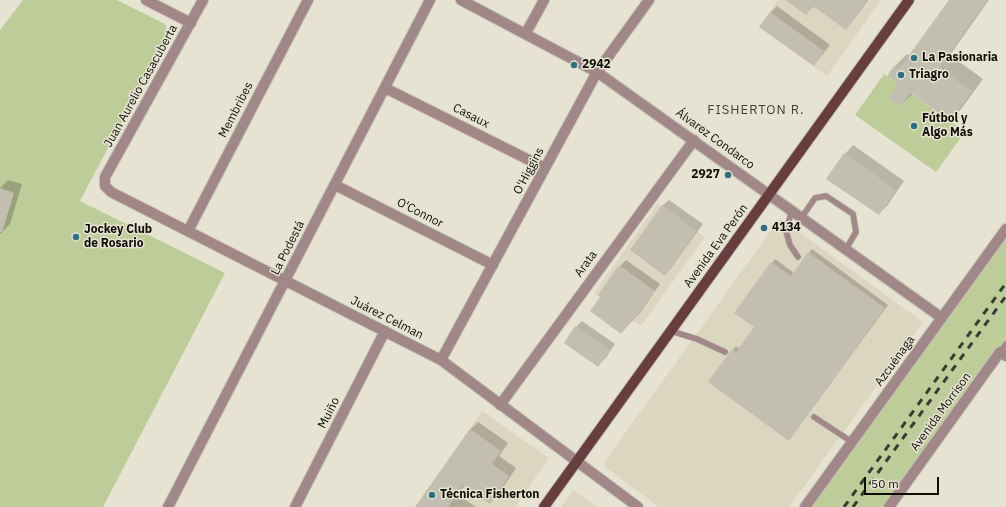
<!DOCTYPE html>
<meta charset="utf-8">
<style>
body{margin:0}
#map{position:relative;width:1006px;height:507px;overflow:hidden;background:#e6e3d2;font-family:"IBM Plex Sans",sans-serif}
canvas{display:block}
.scale{position:absolute;left:864px;top:477px;width:75px;height:18px;box-sizing:border-box;border:2px solid #0e0d08;border-top:0;padding-left:5px;font-size:12px;line-height:14px;white-space:nowrap;color:#0e0d08;-webkit-text-stroke:3px #e6e3d2;paint-order:stroke}
</style>
<div id="map">
<canvas width="1006" height="507"></canvas>
<div class="scale">50 m</div>
</div>
<script>
const g = document.querySelector('canvas').getContext('2d');
g.lineJoin = 'round';
function paint(path, color) { g.fillStyle = color; g.fill(path, 'evenodd'); }
const shape = rows => new Path2D(rows.map(r => 'M' + r).join(''));
function trace(path, color, width, dash) { g.strokeStyle = color; g.lineWidth = width; g.lineCap = dash ? 'butt' : 'round'; g.setLineDash(dash || []); g.stroke(path); }
function drawText(font, color, halo, rows, align = 'center') {
  g.font = font + ' "IBM Plex Sans",sans-serif'; g.lineWidth = 3; g.setLineDash([]); g.textBaseline = 'middle'; g.strokeStyle = halo; g.fillStyle = color; for (const [text, x, y, turn = 0] of rows) {
    g.save(); g.translate(x, y); g.rotate((+turn || 0) * Math.PI / 180); g.textAlign = isNaN(turn) ? turn : align; if (halo) g.strokeText(text, 0, 0); g.fillText(text, 0, 0); g.restore();
  }
}
const built = shape([
 [778,0,881,0,827,76,759,27],
 [658,203,705,237,641,326,594,293],
 [780,218,923,322,789,507,659,507,605,467,605,461],
 [482,411,549,458,515,507,415,507],
 [573,490,598,507,561,507]
]);
const green = shape([
 [23,0,117,0,165,24,168,34,80,201,225,273,103,507,0,507,0,30],
 [884,74,965,132,936,172,855,115],
 [1006,229,1006,356,1001,352,889,507,805,507]
]);
const shadow = shape([
 [791,0,868,0,852,22,846,28,814,6,806,14],
 [950,0,989,0,950,55,983,79,962,108,950,120,913,93,900,106,899,84,888,76,895,66,907,54,910,56],
 [777,6,830,45,814,65,770,13],
 [853,145,904,181,887,206,878,214,845,154],
 [8,180,22,184,10,224,0,234,0,188],
 [669,200,703,224,671,268,665,274,662,206],
 [812,249,888,305,792,436,733,350,736,346,739,349,755,327,772,263,775,259,794,273],
 [626,260,660,284,640,313,621,333,620,266],
 [582,321,615,344,605,359,598,365,576,327],
 [478,422,508,443,499,456,516,468,498,495,490,503,465,485,458,495,476,507,416,507,470,430]
]);
const building = shape([
 [785,0,867,0,846,30,813,6,806,15],
 [949,0,987,0,939,68,972,91,950,121,911,93,900,107,888,98,898,84,887,76,894,66,899,69],
 [770,12,824,51,814,66,759,27],
 [844,153,896,190,879,215,826,179],
 [0,188,14,193,2,232,0,232],
 [662,205,697,231,665,276,630,250],
 [808,252,885,308,789,441,708,382,732,349,736,352,754,327,734,313,771,262,791,276],
 [619,265,655,291,633,321,632,320,621,334,590,311,600,297,598,295],
 [575,326,610,350,598,367,564,343],
 [470,429,501,451,492,464,509,476,490,504,463,485,448,507,415,507]
]);
const lane = shape([
 [792,210,786,231,790,245,798,257],
 [802,217,815,198,826,196,853,214,856,232,846,249],
 [671,331,697,339,725,352],
 [1000,352,1006,344],
 [814,417,852,442]
]);
const street = shape([
 [146,0,191,23],
 [203,0,105,177,105,186,111,192,441,360,638,507],
 [461,0,597,72,942,318],
 [526,33,544,0],
 [385,88,545,168],
 [335,185,493,265],
 [188,231,308,0],
 [441,360,597,72,649,0],
 [500,405,694,140],
 [168,507,430,0],
 [295,507,385,331],
 [805,507,1006,229],
 [889,507,1000,352,1006,356]
]);
const primary = shape([
 [544,507,909,0]
]);
const rail = shape([
 [844,507,1006,283],
 [853,507,1006,296]
]);
const markers = [
 [914,58,4,"#2e7083"],
 [574,65,4,"#2e7083"],
 [901,75,4,"#2e7083"],
 [914,126,4,"#2e7083"],
 [728,175,4,"#2e7083"],
 [764,228,4,"#2e7083"],
 [76,237,4,"#2e7083"],
 [432,495,4,"#2e7083"]
];
const poiNames = [
 ["La Pasionaria",922,58],
 ["2942",582,65],
 ["Triagro",909,75],
 ["Fútbol y",922,119],
 ["Algo Más",922,133],
 ["2927",720,175,"right"],
 ["4134",772,228],
 ["Jockey Club",84,230],
 ["de Rosario",84,244],
 ["Técnica Fisherton",440,495]
];
const streetNames = [
 ["Juan Aurelio Casacuberta",141,86,-61],
 ["Membribes",236,110,-63],
 ["Casaux",471,116,27],
 ["Álvarez Condarco",715,139,36],
 ["O'Higgins",529,171,-62],
 ["O'Connor",420,213,27],
 ["Avenida Eva Perón",716,246,-54],
 ["La Podestá",288,248,-63],
 ["Arata",586,264,-54],
 ["Juárez Celman",387,318,27],
 ["Azcuénaga",895,361,-54],
 ["Avenida Morrison",941,412,-54],
 ["Muiño",329,413,-63]
];
const neighbourhoodNames = [
 ["FISHERTON R.",756,110]
];
paint(built, '#dbd6bf');
paint(green, '#becc9a');
paint(shadow, '#0003');
paint(building, '#c3bfb0');
trace(lane, '#c3c1b2', 7);
trace(street, '#c3c1b2', 12);
trace(primary, '#c3c1b2', 12);
trace(lane, '#a18788', 5.5);
trace(street, '#a18788', 10);
trace(primary, '#683d40', 10);
trace(rail, '#3c3a33', 3, [7, 7]);
for (const [x, y, r, color] of markers) { const dot = new Path2D(); dot.arc(x, y, r, 0, 2 * Math.PI); g.fillStyle = color; g.fill(dot); trace(dot, '#e6e3d2', 1.5); }
drawText('bold 12px', '#0e0d08', '#e6e3d2', poiNames, 'left');
drawText('12px', '#0e0d08', '#e6e3d2', streetNames);
g.letterSpacing = '1px';
drawText('13px', '#423f32', '#e6e3d2', neighbourhoodNames);
g.letterSpacing = '0px';
</script>
